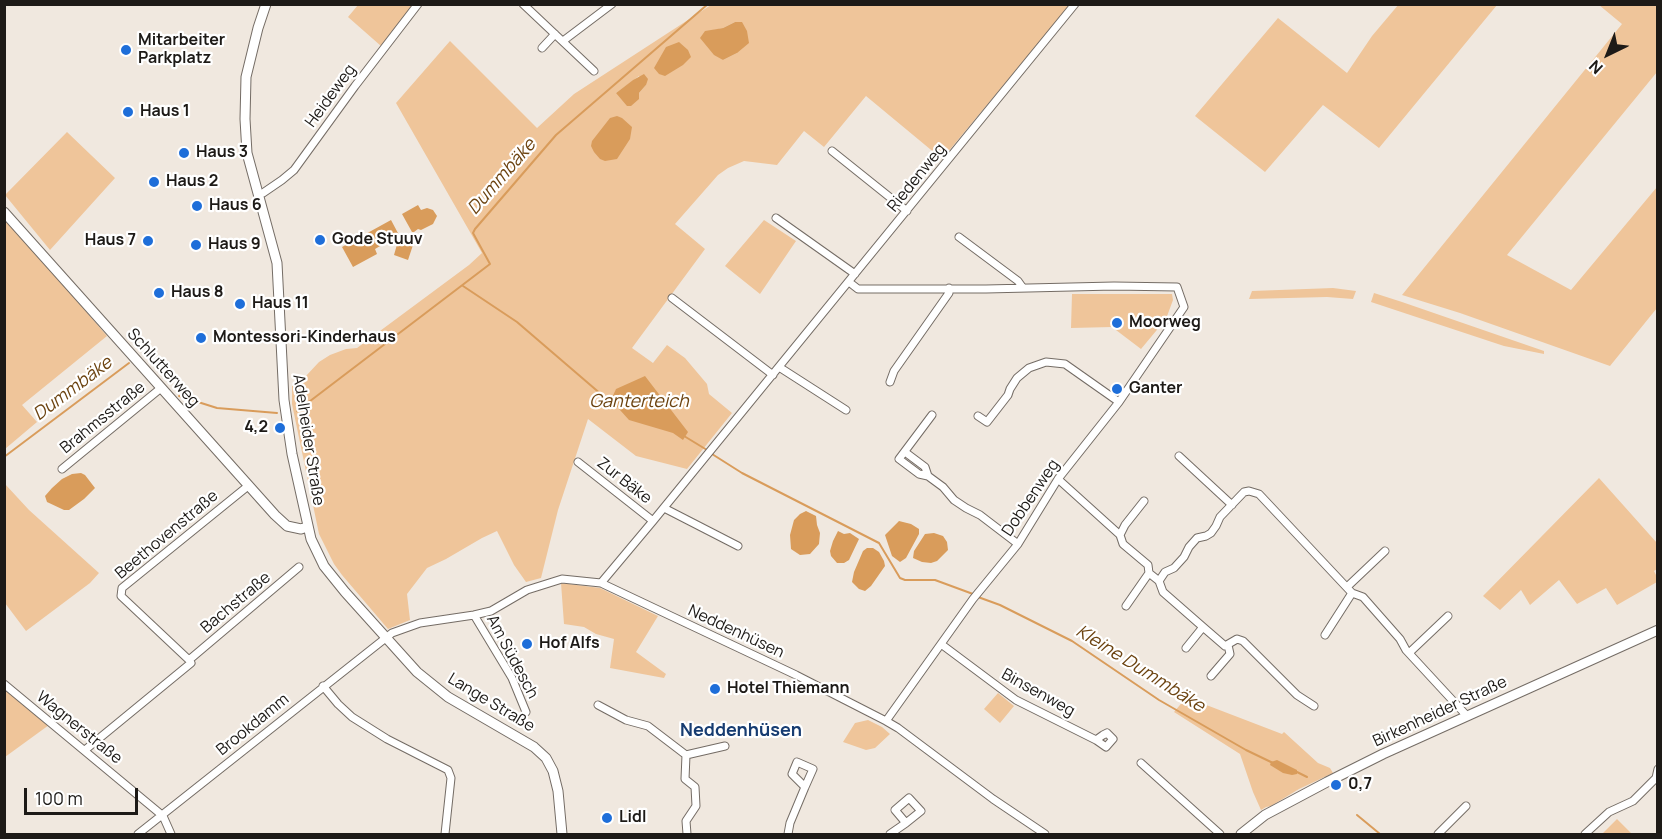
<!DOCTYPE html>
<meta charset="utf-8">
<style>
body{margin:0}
#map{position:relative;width:1662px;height:839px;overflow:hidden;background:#f0e8df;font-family:Manrope,sans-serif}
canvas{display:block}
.frame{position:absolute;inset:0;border:6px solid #1d1a17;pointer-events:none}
.north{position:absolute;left:1578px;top:24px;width:60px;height:60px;-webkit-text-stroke:4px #fff;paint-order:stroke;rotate:223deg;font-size:16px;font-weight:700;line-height:24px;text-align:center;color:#1d1a17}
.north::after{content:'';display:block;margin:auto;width:21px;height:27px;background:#1d1a17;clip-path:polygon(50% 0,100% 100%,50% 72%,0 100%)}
.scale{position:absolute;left:24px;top:788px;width:114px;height:27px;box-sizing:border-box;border:3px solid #1d1a17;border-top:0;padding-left:8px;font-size:18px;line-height:21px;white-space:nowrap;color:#1d1a17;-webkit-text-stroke:4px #fff;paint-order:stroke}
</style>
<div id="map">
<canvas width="1662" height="839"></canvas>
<div class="frame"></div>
<div class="north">N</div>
<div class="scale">100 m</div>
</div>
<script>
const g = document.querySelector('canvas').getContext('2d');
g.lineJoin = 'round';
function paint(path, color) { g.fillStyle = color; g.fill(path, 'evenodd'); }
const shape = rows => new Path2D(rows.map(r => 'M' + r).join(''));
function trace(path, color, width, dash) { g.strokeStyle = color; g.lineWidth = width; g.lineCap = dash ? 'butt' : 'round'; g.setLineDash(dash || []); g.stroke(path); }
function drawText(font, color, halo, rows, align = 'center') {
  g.font = font + ' Manrope,sans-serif'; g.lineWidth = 4.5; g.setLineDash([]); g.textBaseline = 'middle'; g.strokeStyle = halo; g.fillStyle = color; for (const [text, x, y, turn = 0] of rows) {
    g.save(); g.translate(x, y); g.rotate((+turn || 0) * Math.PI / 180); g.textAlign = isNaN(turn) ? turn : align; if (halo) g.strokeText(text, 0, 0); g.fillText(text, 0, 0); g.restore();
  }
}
const green = shape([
 [413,4,381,46,348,17,358,5],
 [1399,4,1497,5,1379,148,1323,105,1265,172,1195,116,1278,18,1347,73,1372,36],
 [711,5,1070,5,942,159,866,96,824,147,804,131,777,165,744,161,728,168,718,175,675,224,705,249,632,348,653,363,667,345,685,358,707,384,709,394,732,413,687,469,636,456,588,419,558,510,541,578,526,582,514,565,497,531,482,538,446,559,427,568,407,594,410,620,388,629,342,575,334,564,319,534,292,404,292,386,305,377,319,362,330,355,346,349,357,348,469,265,482,253,396,103,450,41,537,128,574,94],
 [735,22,737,53,723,60,705,32,723,28],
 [639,76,646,85,639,93,616,93],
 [1599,5,1657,5,1657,72,1507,255,1571,290,1657,187,1657,308,1610,366,1460,313,1402,295,1622,24],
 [67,132,115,178,50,250,5,195],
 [764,220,796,241,760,294,725,266],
 [5,221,9,224,41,259,107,336,22,405,37,422,5,449],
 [1333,288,1356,291,1353,299,1327,297,1249,299,1252,291],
 [1374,293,1402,302,1544,351,1544,354,1504,346,1371,302],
 [1072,294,1172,294,1173,300,1166,319,1141,349,1112,327,1071,328],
 [1599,478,1657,543,1657,569,1654,571,1657,577,1657,582,1617,605,1606,588,1577,604,1559,580,1530,605,1521,590,1500,610,1483,596],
 [5,484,29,510,99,573,90,583,26,631,5,603],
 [561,583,600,588,658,616,636,652,666,674,664,678,610,668,614,639,596,634,584,627,564,624],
 [5,688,49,725,5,757],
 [998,693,1014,706,1000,723,984,709],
 [1185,699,1209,706,1282,734,1284,732,1318,763,1330,768,1333,773,1299,789,1271,806,1266,807,1261,810,1253,792,1240,754,1174,712],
 [868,720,882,727,890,734,875,748,866,750,843,742,855,723],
 [1617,819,1632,834,1602,834]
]);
const water = shape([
 [735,22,742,22,747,31,749,43,737,53,723,60,714,55,700,38,705,31,723,28],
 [679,42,688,50,691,57,683,65,665,76,659,74,654,68,666,47],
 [644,74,648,79,646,85,639,93,639,99,631,106,627,106,616,93,633,80],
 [617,116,622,118,632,127,630,139,617,159,605,161,600,159,594,152,591,146,592,141,610,118],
 [418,205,421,210,427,208,433,210,437,216,433,224,421,230,418,229,414,232,412,232,402,214],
 [391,220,399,235,375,249,377,254,353,267,342,247],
 [398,241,413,245,408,260,394,255],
 [645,376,688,432,683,440,673,433,629,420,611,400,616,389],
 [81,473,85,475,95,488,84,499,69,510,64,510,47,502,45,496,52,488,62,479,72,474],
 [806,511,816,516,817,525,820,533,819,544,810,554,800,555,791,549,790,535,794,520,800,514],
 [899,521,911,524,919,529,919,534,906,558,900,562,892,556,885,535],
 [838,531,844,534,850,533,859,539,849,560,844,563,837,563,831,556,830,551,833,541],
 [934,533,943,536,947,542,948,550,937,561,931,563,922,562,913,558,914,551,925,534],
 [867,548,873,548,879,552,884,561,885,566,871,586,865,591,859,589,852,582,854,572,863,551],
 [1277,760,1297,770,1297,774,1292,775,1283,773,1270,765,1271,762]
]);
const stream = shape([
 [463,286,517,322,602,395],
 [179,396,217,408,277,413],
 [297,411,490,264,473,233,475,229,556,135,708,4],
 [684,436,707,450],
 [712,454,742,473,879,543,900,578,905,580,935,580,973,594],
 [4,457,129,363],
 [978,597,1000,605,1072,641,1159,700,1246,750,1273,763],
 [1297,772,1307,777],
 [1357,815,1380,834]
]);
const street = shape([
 [523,4,594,71],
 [563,41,612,4],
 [542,48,555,34],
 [832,151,907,211],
 [258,194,263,193,282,180,294,170,355,86,418,4],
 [776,218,855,274],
 [959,237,1018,281,1023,288],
 [849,282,858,289,986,289,1114,286,1177,287,1184,307,1119,402,1058,479,1018,544,973,599,886,721],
 [672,298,773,375],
 [779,367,846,410],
 [890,382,894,371,949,293,949,288],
 [932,415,899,459,919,474,928,476,943,487,954,500,966,508,980,515,1018,544],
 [978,416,987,422,1008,395,1010,389,1017,378,1029,368,1046,362,1065,364,1119,402],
 [905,452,925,467,928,476],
 [1179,456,1232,505],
 [578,462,653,521],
 [62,469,161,388],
 [1058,479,1120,535,1123,544,1148,565,1149,573,1159,581,1163,592,1203,627,1225,646,1237,639,1243,641,1297,695,1314,706],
 [664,508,738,546],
 [1120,535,1125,525,1144,501],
 [1159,581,1165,572,1174,568,1184,557,1189,547,1197,538,1206,536,1211,533,1216,526,1220,517,1244,492,1249,491,1259,494,1352,593,1363,597,1400,639,1406,650,1467,716],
 [601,583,653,521,1075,4],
 [1347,587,1385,551],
 [1126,606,1149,573],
 [474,615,512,678,526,712],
 [1325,635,1352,593],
 [941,644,1016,700,1096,740],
 [1186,648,1203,627],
 [1409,653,1448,616],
 [189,660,299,567],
 [1211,676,1230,654,1228,645],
 [4,684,163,816,171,834],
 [323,686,338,704,352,717,387,739,448,770,451,778,445,834],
 [598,705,626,720,648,726,686,755],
 [1107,733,1113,739,1106,747,1096,740,1103,735,1107,733],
 [85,750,191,663,189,660,121,596,122,588,248,486],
 [1141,763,1220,834],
 [138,834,392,633,420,623,474,615,491,611,527,590,562,579,601,583,796,675,886,721,898,728,993,799,1045,834],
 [687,834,686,821,696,806,695,787,685,779,686,755,725,746],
 [788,834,790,823,805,787,813,769,797,762,792,774,805,787],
 [890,834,906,823,921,811,909,798,895,810,906,823],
 [1438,834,1466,806],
 [1585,834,1609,812,1633,801,1656,778,1658,769]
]);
const secondary = shape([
 [266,4,258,28,246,77,245,119,247,153,277,263,284,400,292,454,311,539,324,566,345,592,417,672,448,697,534,747,546,758,553,771,558,791,562,834],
 [4,212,275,515,287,526,301,529,307,527],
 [1241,834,1265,815,1327,782,1383,754,1658,630]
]);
const markers = [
 [126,50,6,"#1e6ed9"],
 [128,112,6,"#1e6ed9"],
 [184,153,6,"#1e6ed9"],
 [154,182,6,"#1e6ed9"],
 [197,206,6,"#1e6ed9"],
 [320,240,6,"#1e6ed9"],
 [148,241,6,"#1e6ed9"],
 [196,245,6,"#1e6ed9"],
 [159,293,6,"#1e6ed9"],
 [240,304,6,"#1e6ed9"],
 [1117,323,6,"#1e6ed9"],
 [201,338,6,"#1e6ed9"],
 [1117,389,6,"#1e6ed9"],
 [280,428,6,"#1e6ed9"],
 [527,644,6,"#1e6ed9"],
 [715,689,6,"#1e6ed9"],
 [1336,785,6,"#1e6ed9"],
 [607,818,6,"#1e6ed9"]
];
const poiNames = [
 ["Mitarbeiter",138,41],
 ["Parkplatz",138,59],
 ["Haus 1",140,112],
 ["Haus 3",196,153],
 ["Haus 2",166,182],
 ["Haus 6",209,206],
 ["Gode Stuuv",332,240],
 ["Haus 7",136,241,"right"],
 ["Haus 9",208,245],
 ["Haus 8",171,293],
 ["Haus 11",252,304],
 ["Moorweg",1129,323],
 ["Montessori-Kinderhaus",213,338],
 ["Ganter",1129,389],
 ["4,2",268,428,"right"],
 ["Hof Alfs",539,644],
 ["Hotel Thiemann",727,689],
 ["0,7",1348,785],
 ["Lidl",619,818]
];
const streetNames = [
 ["Heideweg",331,96,-54],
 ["Riedenweg",917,178,-51],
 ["Schlutterweg",163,368,48],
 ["Brahmsstraße",103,418,-39],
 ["Adelheider Straße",308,440,81],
 ["Zur Bäke",624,481,38],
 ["Dobbenweg",1031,498,-56],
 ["Beethovenstraße",167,535,-40],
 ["Bachstraße",236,603,-40],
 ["Neddenhüsen",736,632,25],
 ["Am Südesch",512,657,62],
 ["Binsenweg",1038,693,29],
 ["Lange Straße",491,703,31],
 ["Birkenheider Straße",1440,712,-25],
 ["Brookdamm",253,725,-39],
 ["Wagnerstraße",79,728,39]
];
const waterNames = [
 ["Dummbäke",502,177,-49],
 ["Dummbäke",73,389,-37],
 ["Ganterteich",639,402],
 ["Kleine Dummbäke",1140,669,32]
];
const neighbourhoodNames = [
 ["Neddenhüsen",741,731]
];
paint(green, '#efc59a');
paint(water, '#d99c5b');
trace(stream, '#d99c5b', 2);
trace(street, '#746c65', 9);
trace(secondary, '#746c65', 11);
trace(street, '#fff', 7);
trace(secondary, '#fff', 9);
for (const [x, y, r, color] of markers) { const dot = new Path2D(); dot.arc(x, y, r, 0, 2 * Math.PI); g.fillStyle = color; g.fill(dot); trace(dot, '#fff', 2); }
drawText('bold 16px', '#1d1a17', '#fff', poiNames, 'left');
drawText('16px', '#1d1a17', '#fff', streetNames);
drawText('italic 18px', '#6c4310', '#fff', waterNames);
drawText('bold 18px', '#173c71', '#fff', neighbourhoodNames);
</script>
